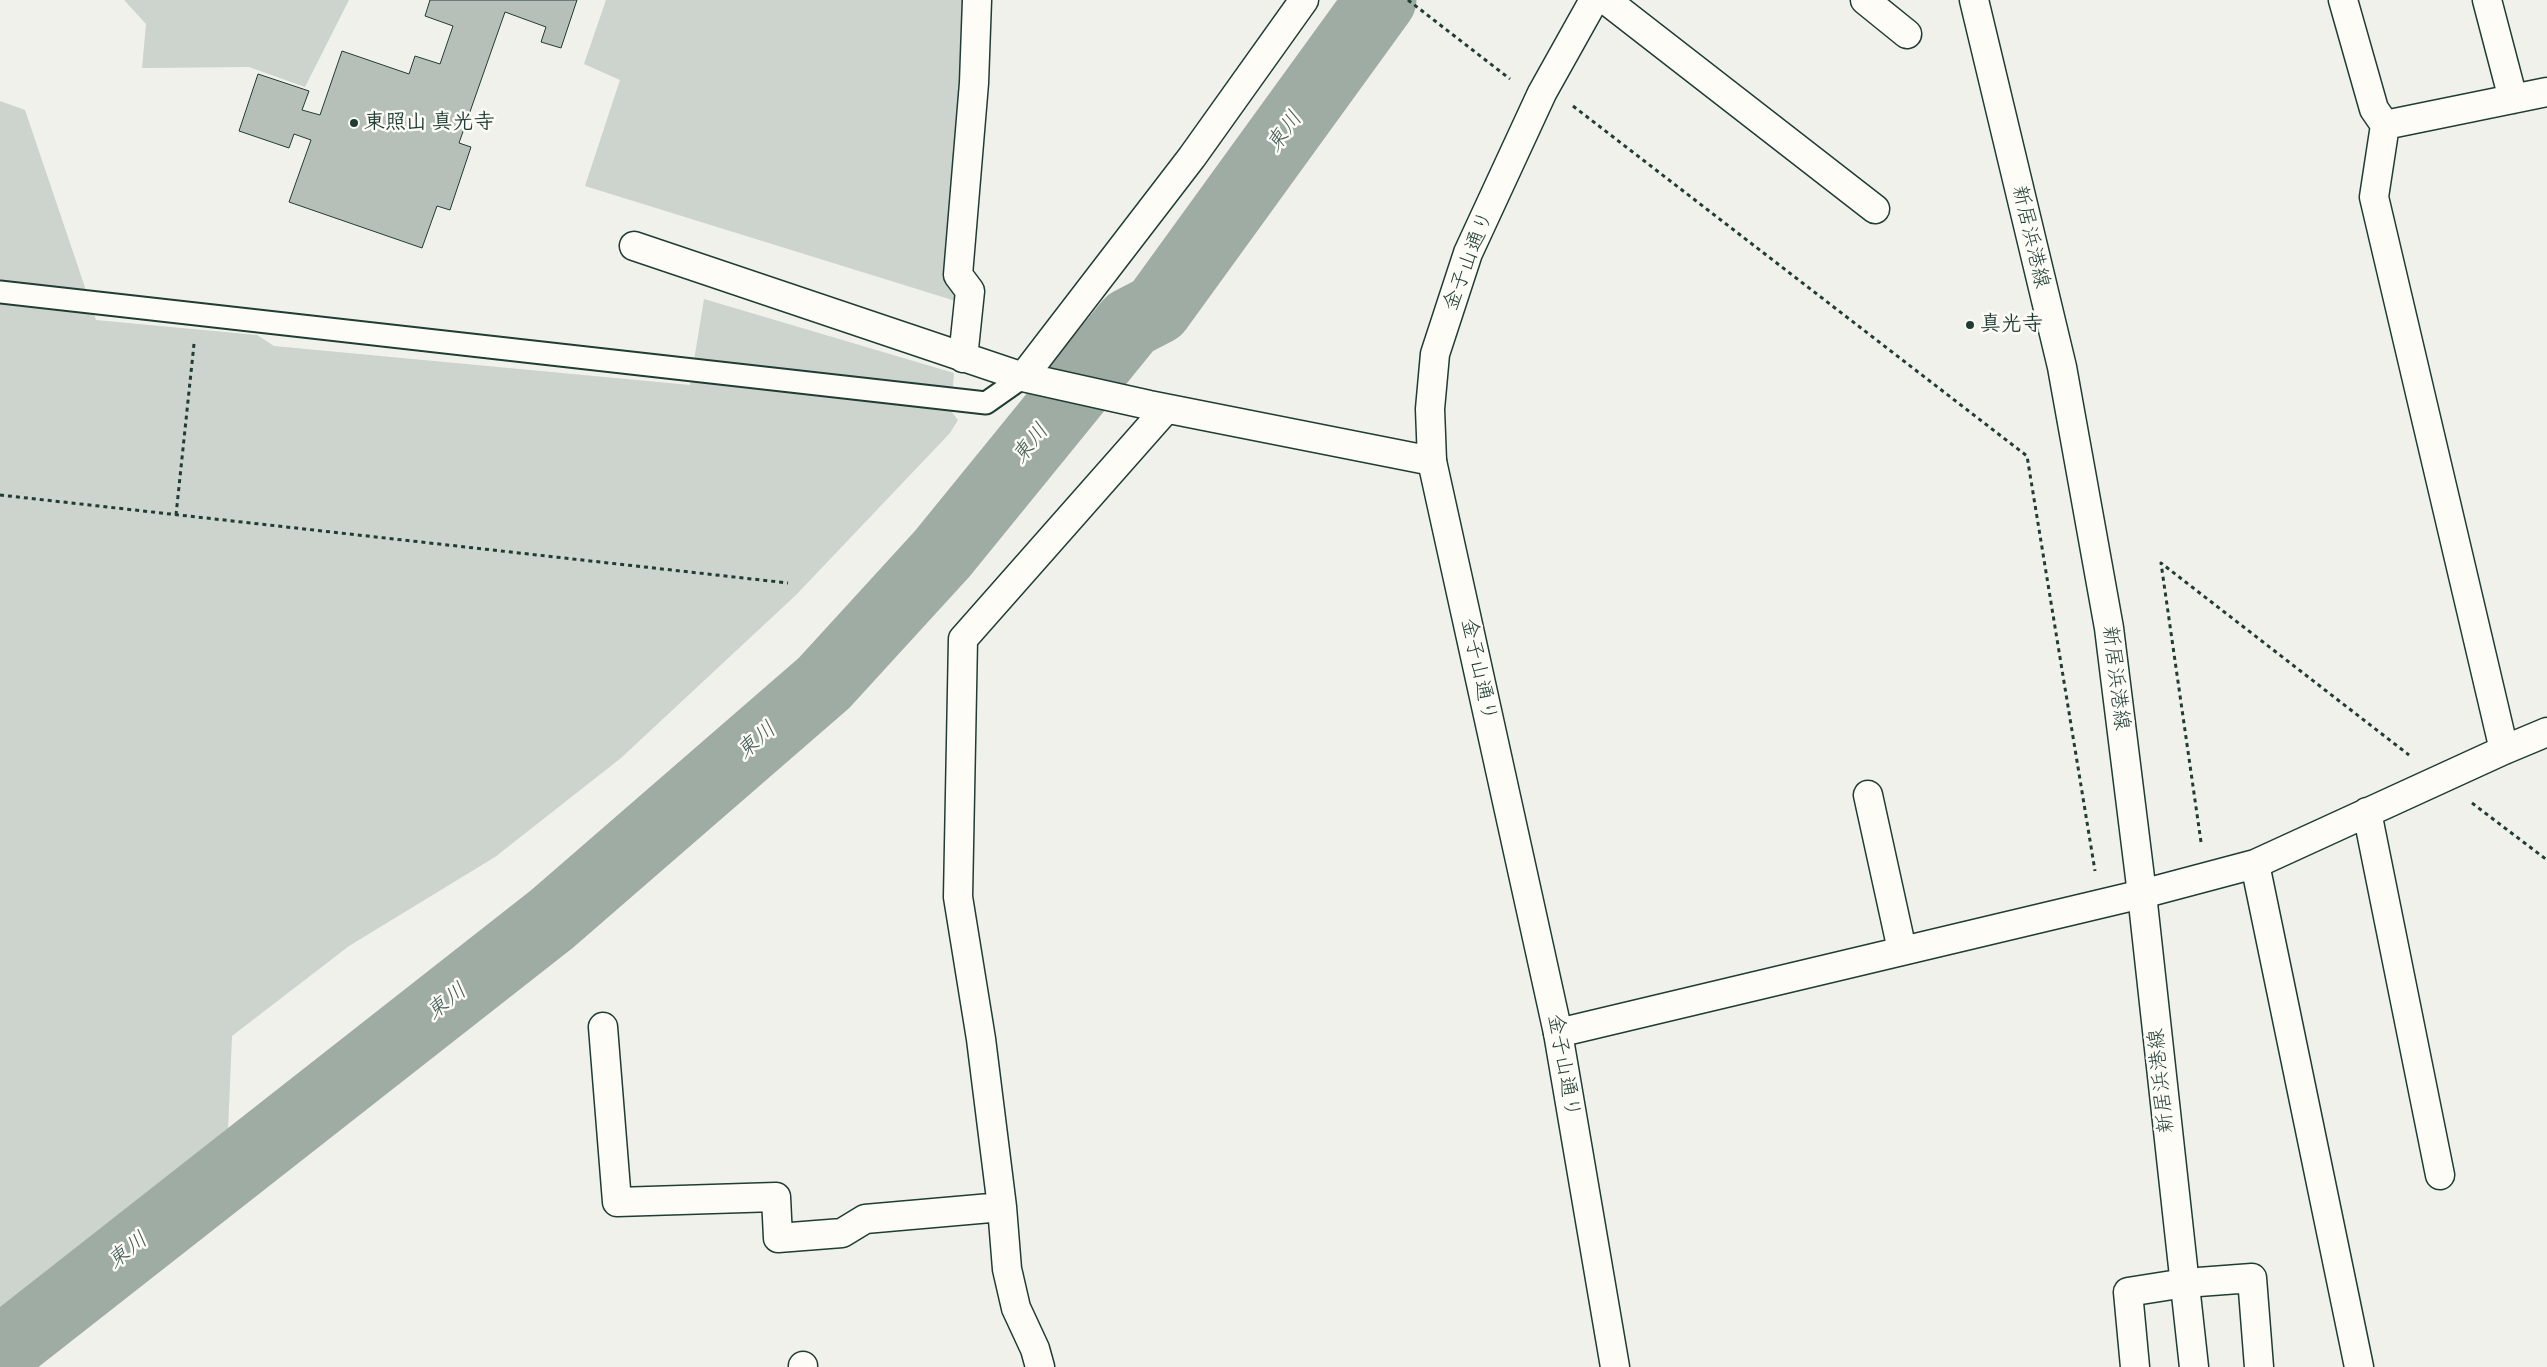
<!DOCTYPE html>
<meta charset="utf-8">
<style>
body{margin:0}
canvas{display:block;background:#f0f1eb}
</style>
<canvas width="2547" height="1367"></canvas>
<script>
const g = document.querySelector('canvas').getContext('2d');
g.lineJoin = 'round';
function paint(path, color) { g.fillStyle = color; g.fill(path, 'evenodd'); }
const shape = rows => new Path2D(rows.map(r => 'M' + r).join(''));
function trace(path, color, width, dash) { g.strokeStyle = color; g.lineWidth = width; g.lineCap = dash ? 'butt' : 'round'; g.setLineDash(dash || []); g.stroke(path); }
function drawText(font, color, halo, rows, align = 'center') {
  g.font = font + ' Itim,"Klee One",sans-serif'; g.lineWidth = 5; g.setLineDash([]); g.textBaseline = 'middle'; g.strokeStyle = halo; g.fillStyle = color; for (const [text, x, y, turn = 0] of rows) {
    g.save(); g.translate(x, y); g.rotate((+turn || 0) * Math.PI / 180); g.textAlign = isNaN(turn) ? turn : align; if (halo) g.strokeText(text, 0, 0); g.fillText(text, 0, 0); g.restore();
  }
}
const green = shape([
 [124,0,349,0,305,87,249,67,142,68,146,24],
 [606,0,965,0,948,282,962,303,585,186,620,80,584,64],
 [0,101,25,110,96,320,257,335,274,346,690,385,704,299,954,373,951,411,958,420,950,433,796,595,621,758,495,857,349,946,232,1036,227,1155,0,1322]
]);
const river = shape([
 [0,1352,552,919,824,683,942,554,1130,323,1157,309,1381,0]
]);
const building = shape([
 [430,0,577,0,561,48,541,42,546,27,505,12,459,143,471,147,450,210,437,206,422,248,289,202,311,140,294,134,289,148,239,131,258,74,309,91,302,110,320,115,342,51,409,74,415,56,440,64,453,26,425,16,430,0]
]);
const path = shape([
 [1408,0,1510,79],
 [1573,106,2027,456,2095,871],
 [0,495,788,583],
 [176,515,194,344],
 [2472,803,2547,860],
 [2201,842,2161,563,2409,755]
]);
const lane = shape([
 [0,292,986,403,1023,377]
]);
const street = shape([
 [1606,0,1875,209],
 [1865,0,1907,34],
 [2343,0,2374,109,2385,125],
 [2487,0,2513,99],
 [634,246,1023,377,1149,405,1432,461],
 [963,358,970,291,958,275,974,83,977,0],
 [1023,377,1192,157,1304,0],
 [2504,750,2374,197,2385,125,2547,92],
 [1868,795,1902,950],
 [2367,812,2440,1175],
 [2255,864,2359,1367],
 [603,1027,617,1202,776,1197,778,1238,842,1233,865,1219,1002,1207],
 [1558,1033,2142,894,2255,864,2504,750,2547,732],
 [803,1366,803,1367],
 [1040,1367,1035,1349,1016,1308,1007,1269,1002,1207,981,1039,958,897,963,639,1166,409],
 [2135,1367,2128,1292,2185,1283,2252,1278,2259,1367]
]);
const secondary = shape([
 [1594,0,1542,93,1468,253,1435,354,1430,409,1432,461,1558,1033,1615,1367],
 [1974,0,2062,367,2109,628,2142,894,2194,1367]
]);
const markers = [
 [354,123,5,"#1f3d34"],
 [1970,325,5,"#1f3d34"]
];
const poiNames = [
 ["東照山 真光寺",364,123],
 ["真光寺",1980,325]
];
const streetNames = [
 ["新居浜港線",2030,237,77],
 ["金子山通り",1469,261,-69],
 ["金子山通り",1478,670,78],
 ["新居浜港線",2115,678,83],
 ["金子山通り",1563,1066,80],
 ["新居浜港線",2162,1081,-96]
];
const waterNames = [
 ["東川",1285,132,-54],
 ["東川",1031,444,-51],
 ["東川",757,741,-41],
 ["東川",447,1002,-38],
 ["東川",128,1251,-38]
];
paint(green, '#cdd3cd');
trace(river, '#9faca4', 71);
paint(building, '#b6bfb8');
trace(building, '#1f3d34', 1);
trace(lane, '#1f3d34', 25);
trace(street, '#1f3d34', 31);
trace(secondary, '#1f3d34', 31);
trace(path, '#1f3d34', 3, [4, 4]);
trace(lane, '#fdfcf7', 21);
trace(street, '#fdfcf7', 28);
trace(secondary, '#fdfcf7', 28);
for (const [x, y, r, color] of markers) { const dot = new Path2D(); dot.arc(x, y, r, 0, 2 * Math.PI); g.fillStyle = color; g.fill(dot); trace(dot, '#fdfcf7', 2); }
drawText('bold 21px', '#1f3d34', '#fdfcf7', poiNames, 'left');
drawText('21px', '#1f3d34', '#fdfcf7', streetNames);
drawText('italic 22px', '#455e56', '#fdfcf7', waterNames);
</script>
